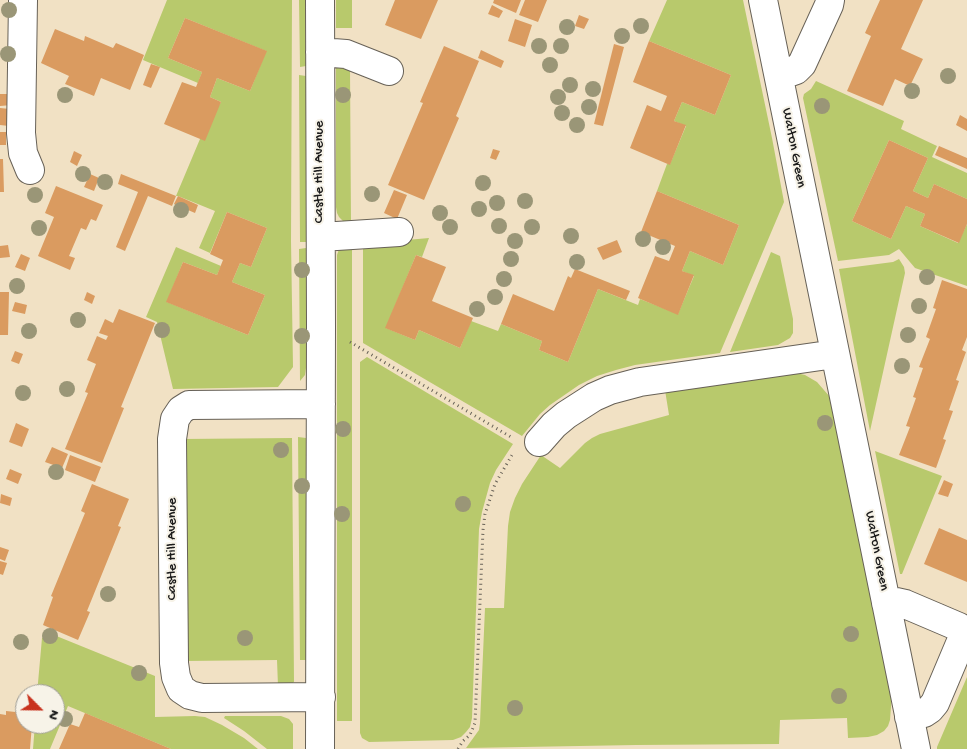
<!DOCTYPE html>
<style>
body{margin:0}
#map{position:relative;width:967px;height:749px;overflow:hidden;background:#f1e1c4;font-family:"Gochi Hand",sans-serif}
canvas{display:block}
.north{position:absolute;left:15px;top:684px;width:50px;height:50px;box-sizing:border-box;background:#f7f3e8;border:1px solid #9f9d96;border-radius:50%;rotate:113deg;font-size:14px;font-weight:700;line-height:20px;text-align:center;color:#1c1c1c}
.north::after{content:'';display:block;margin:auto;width:18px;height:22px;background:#c8321e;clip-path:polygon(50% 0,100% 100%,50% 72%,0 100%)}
</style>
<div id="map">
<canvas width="967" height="749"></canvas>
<div class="north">N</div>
</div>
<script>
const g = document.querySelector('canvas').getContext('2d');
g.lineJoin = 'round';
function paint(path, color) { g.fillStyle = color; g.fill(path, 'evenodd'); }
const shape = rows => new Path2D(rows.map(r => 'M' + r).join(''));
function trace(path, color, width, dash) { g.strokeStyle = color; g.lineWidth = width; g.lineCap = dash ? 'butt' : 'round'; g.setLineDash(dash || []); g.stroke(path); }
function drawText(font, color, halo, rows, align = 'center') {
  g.font = font + ' "Gochi Hand",sans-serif'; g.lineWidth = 4; g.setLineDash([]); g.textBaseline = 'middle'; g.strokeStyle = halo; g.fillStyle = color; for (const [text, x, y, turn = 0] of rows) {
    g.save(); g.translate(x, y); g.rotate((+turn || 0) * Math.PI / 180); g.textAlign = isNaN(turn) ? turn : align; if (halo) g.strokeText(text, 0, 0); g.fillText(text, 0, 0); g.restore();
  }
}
const green = shape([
 [167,0,292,0,291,241,293,367,278,387,173,389,157,322,146,317,176,247,221,266,217,275,183,262,167,302,248,335,265,295,232,282,240,263,251,267,267,228,227,212,210,253,199,248,215,211,178,196,176,196,200,139,221,102,210,97,217,78,250,91,266,51,185,18,168,58,202,72,198,83,143,60],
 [299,0,305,0,306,66,300,67],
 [336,0,352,0,352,28,336,28],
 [667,0,743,0,772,138,784,202,720,353,635,365,616,370,597,376,579,385,550,405,540,414,522,436,363,343,363,244,429,238,422,257,416,255,386,328,415,340,419,330,460,348,471,321,498,331,501,324,542,341,539,350,568,362,598,289,638,305,640,299,678,314,694,276,682,271,690,251,723,265,739,225,657,191,667,164,670,164,686,126,674,121,682,102,715,115,731,75,649,41],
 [336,65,350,67,351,225,344,222,339,217,337,213,336,207],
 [299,75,306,76,306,242,300,242],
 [816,81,904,121,901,129,937,146,932,157,967,173,967,199,934,184,928,198,913,191,928,158,889,140,852,221,891,239,906,206,925,214,920,226,958,243,967,224,967,286,915,268,899,249,889,255,838,261,803,98,804,94,811,89],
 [352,246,352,721,337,721,337,255,339,249],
 [306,248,306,368,305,375,300,381,299,249],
 [771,252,780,256,793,319,793,333,790,338,778,345,730,352],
 [899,259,904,267,905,273,870,431,839,269,893,262],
 [367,357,513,444,496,470,490,483,482,512,479,529,472,718,470,727,466,732,461,737,453,740,369,742,362,738,360,733,360,362],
 [796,373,805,375,817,382,830,397,834,405,892,693,890,720,888,726,884,731,877,735,868,737,848,738,847,718,780,720,779,744,636,745,466,748,479,730,480,723,485,608,504,608,508,526,510,512,515,498,522,484,541,455,560,468,585,443,592,438,600,434,669,415,665,390],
 [298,437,306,438,308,660,300,660],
 [292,438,294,682,289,686,278,686,277,660,185,661,183,439],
 [875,451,942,476,902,574,900,574],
 [49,633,155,676,155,717,195,716,205,717,222,725,244,738,258,749,171,749,68,706,50,749,33,749,35,724,55,724,55,694,37,694,42,638],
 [967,677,967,749,937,749,937,747],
 [225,716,281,716,289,719,293,724,293,749,267,749,244,731,224,718]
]);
const building = shape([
 [395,0,438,0,421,39,385,25],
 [494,0,521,0,516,13,493,3],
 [525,0,547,0,538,22,519,15],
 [880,0,923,0,901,49,923,59,910,86,895,79,883,106,847,91,871,36,865,33],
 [492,5,503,11,499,18,488,14],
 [579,15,589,19,584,29,575,26],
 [185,18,267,51,250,91,217,78,210,97,221,102,205,141,164,124,182,82,196,87,202,72,168,58],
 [515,19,532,25,525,47,508,41],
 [55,29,84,41,85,36,113,48,116,43,144,55,130,90,101,78,94,96,65,84,69,76,41,63],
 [649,41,731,75,715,115,682,102,674,121,686,125,670,165,630,148,647,105,661,111,667,96,633,82],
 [614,44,624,47,603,126,594,124],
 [444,46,479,61,456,116,459,118,424,200,388,185,423,103,420,102],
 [481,50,504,61,501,68,478,58],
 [151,64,160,67,151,88,143,85],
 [0,94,12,94,12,105,0,106],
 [0,108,10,109,9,126,0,125],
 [960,115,967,119,967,131,956,125],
 [0,132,6,132,6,145,0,145],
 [889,140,928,158,913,191,928,198,934,184,967,199,967,224,959,243,920,226,925,214,906,206,891,239,852,221],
 [939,146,967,158,967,169,935,155],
 [493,149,500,151,496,160,490,158],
 [74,151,82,155,77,166,70,162],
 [0,159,3,159,4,192,0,192],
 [90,174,99,178,94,191,84,187],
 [121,174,176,196,172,206,148,196,125,251,116,247,138,192,118,184],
 [56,186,103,205,96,221,91,219,86,230,81,228,69,256,75,258,70,270,38,256,54,217,45,213],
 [394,190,407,195,397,219,384,213],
 [657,191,739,225,723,265,690,251,682,271,694,275,678,315,638,298,655,256,669,261,675,246,641,232],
 [178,196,198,205,195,213,174,204],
 [227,212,267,228,251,267,240,263,232,282,265,295,248,335,166,302,183,262,217,275,223,260,210,254],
 [617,240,622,252,603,260,597,248],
 [8,245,10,257,0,258,0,246],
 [21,254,30,258,25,271,15,267],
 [416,255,446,267,432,301,473,318,460,348,419,330,415,340,385,328],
 [575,269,630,291,626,300,598,289,568,362,539,350,542,341,501,324,513,294,554,311,568,276,571,278],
 [942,280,967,289,967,337,962,350,966,352,956,380,959,381,949,410,953,411,943,439,946,440,936,468,899,455,910,427,906,426,916,398,913,397,923,368,919,367,930,339,926,337,936,309,933,308],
 [0,292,9,292,8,335,0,335],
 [87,292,95,296,92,304,84,300],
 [15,302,27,305,25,314,12,311],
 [119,309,155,323,121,407,124,408,102,463,65,449,88,393,85,392,96,364,87,360,97,336,106,340,108,336,99,333,105,319,113,323],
 [15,351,23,354,19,364,11,361],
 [16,423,29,429,22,447,9,442],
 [52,447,68,454,62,468,45,462],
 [70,455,101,467,95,482,65,470],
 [10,469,22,474,18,484,6,479],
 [944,480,953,484,948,497,938,494],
 [92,484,129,499,118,526,121,527,87,611,90,612,78,640,43,625,53,597,51,596,85,513,81,511],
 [1,494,12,498,10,506,0,503],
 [939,528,967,540,967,582,924,564],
 [0,547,9,550,5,561,0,559],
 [0,561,7,563,3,575,0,574],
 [6,711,25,713,25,724,32,724,30,749,0,749,0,714,6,715],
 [85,713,152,741,171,749,59,749,70,724,79,727]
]);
const path = shape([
 [350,342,511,437],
 [458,749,463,741,470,735,475,723,483,530,485,514,495,484,512,455]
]);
const minor = shape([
 [23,0,21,133,23,153,30,170],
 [763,0,916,749],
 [320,52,346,54,389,71],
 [779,76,796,70,802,64,829,5,830,0],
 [321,237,399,232],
 [539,442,554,425,566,415,594,397,610,390,640,382,835,354],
 [886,603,896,602,905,604,959,627,962,632,962,639,935,703,930,709,924,713,909,717],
 [321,697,202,698,190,695,181,689,176,677,174,663,172,439,175,419,181,410,189,405,321,404],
 [320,749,321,325,320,0]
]);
const trees = [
 [9,10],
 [641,26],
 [567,27],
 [622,36],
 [539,46],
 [561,46],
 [8,54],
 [550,65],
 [948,76],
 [570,85],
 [593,89],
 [912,91],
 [65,95],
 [343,95],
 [558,97],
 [822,106],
 [589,107],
 [562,113],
 [577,125],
 [83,174],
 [105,182],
 [483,183],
 [372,194],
 [35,195],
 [525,201],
 [497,203],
 [479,209],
 [181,210],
 [440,213],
 [499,226],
 [450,227],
 [532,227],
 [39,228],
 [571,236],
 [643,239],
 [515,241],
 [663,247],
 [511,259],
 [577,262],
 [302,270],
 [927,277],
 [504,279],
 [17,286],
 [495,297],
 [919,306],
 [477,309],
 [78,320],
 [162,330],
 [29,331],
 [908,335],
 [302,336],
 [902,366],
 [67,389],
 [23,393],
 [825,423],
 [343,429],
 [281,450],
 [56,472],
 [302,486],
 [463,504],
 [342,514],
 [108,594],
 [851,634],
 [50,636],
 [245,638],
 [21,642],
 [139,673],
 [839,696],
 [515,708],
 [65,719]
];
const streetNames = [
 ["Walton Green",793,148,79],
 ["Castle Hill Avenue",320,172,-90],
 ["Castle Hill Avenue",173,549,-90],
 ["Walton Green",876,551,79]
];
paint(green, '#b8c96c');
paint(building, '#da9b60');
trace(minor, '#676157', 30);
trace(path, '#676157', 3, [1, 4]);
trace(minor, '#fff', 28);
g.fillStyle = '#9a9677';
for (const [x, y] of trees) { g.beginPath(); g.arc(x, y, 8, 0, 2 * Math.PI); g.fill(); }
drawText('14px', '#1c1c1c', '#f7f3e8', streetNames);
</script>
